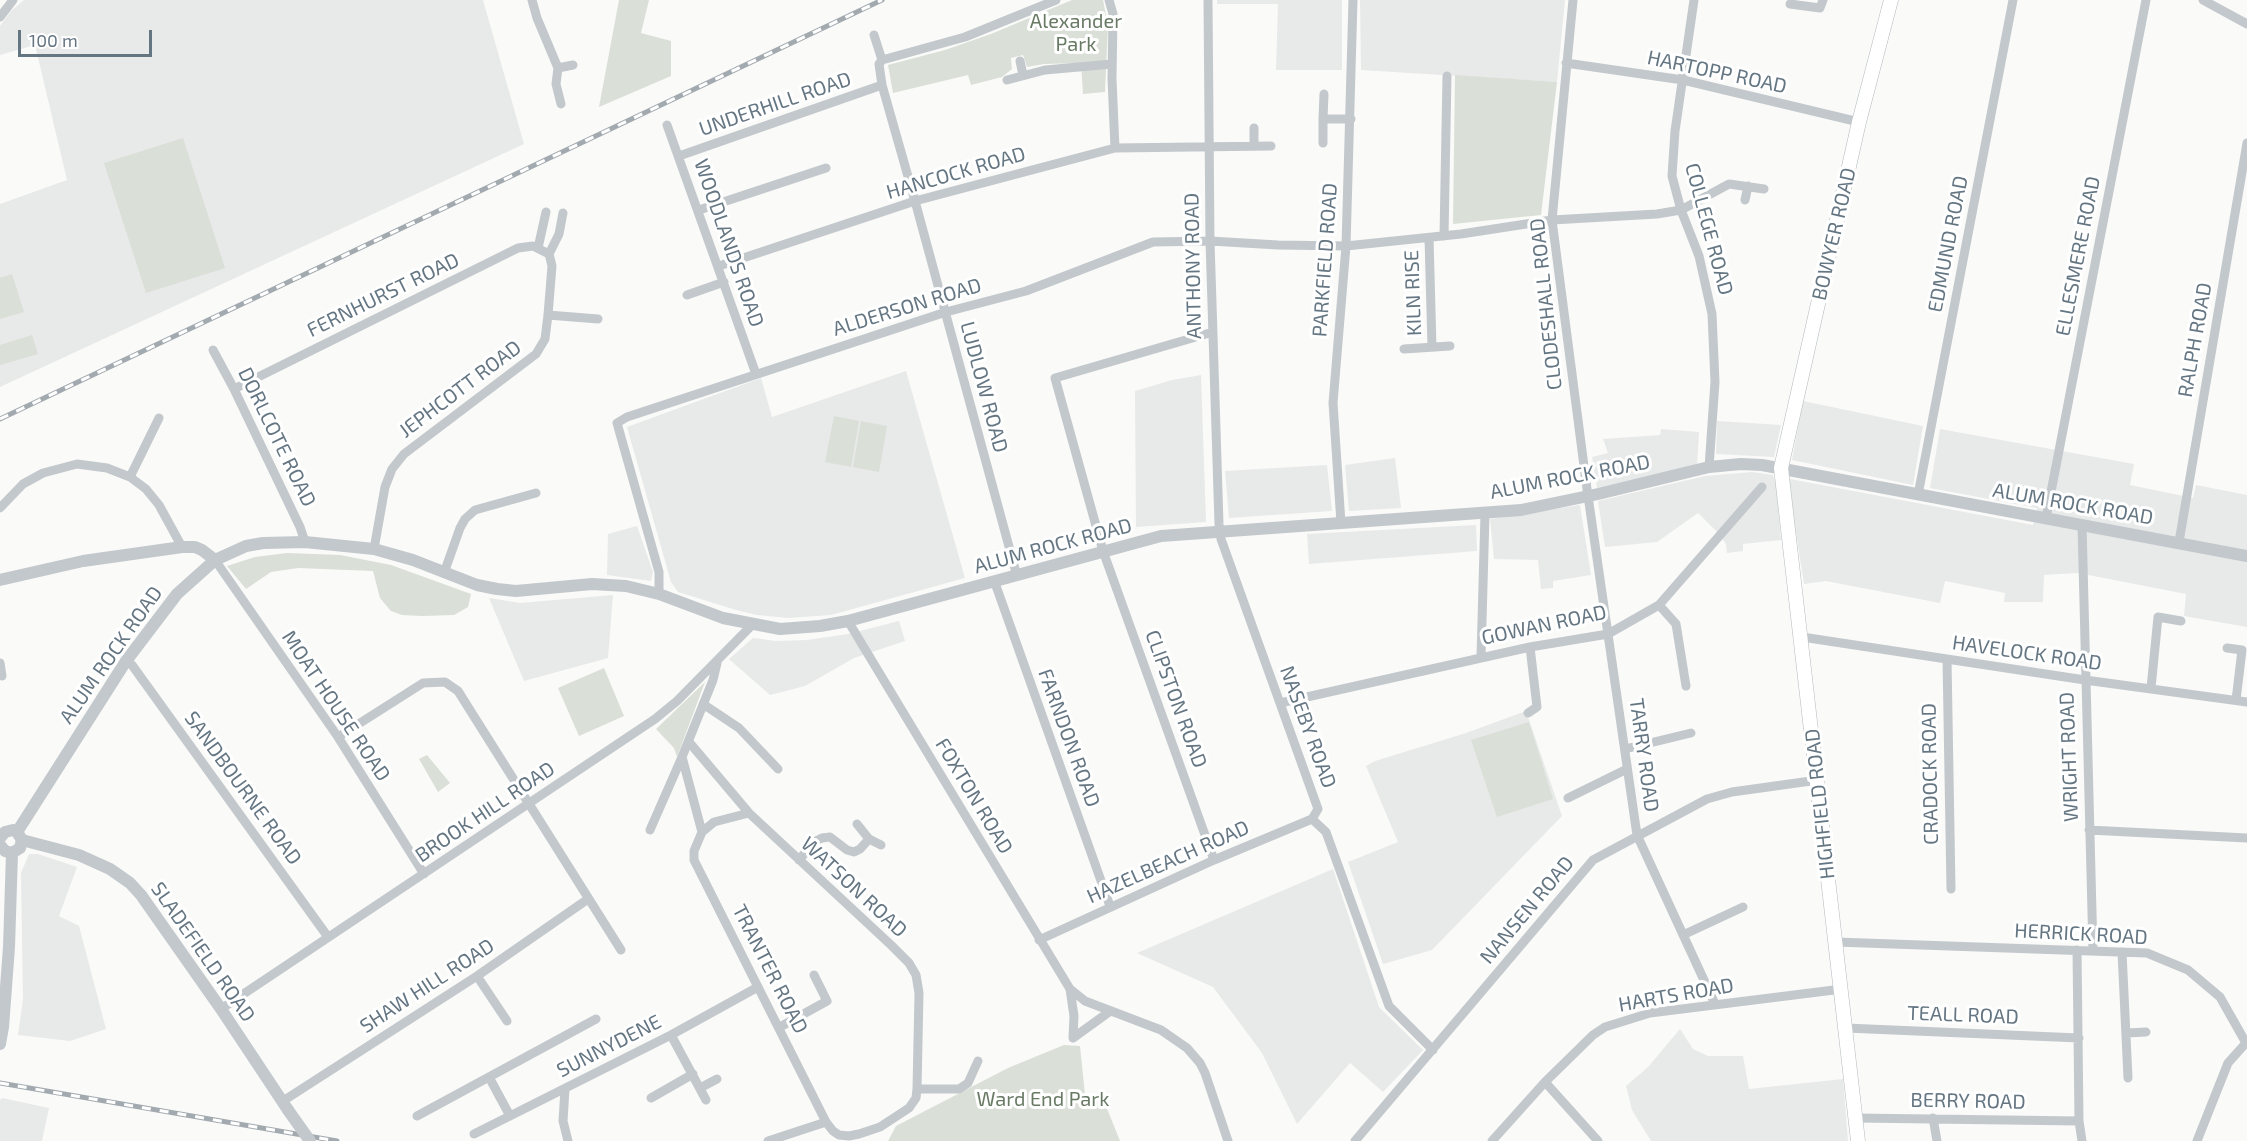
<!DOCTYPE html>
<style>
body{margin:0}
#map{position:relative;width:2247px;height:1141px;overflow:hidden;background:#fafaf8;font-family:"Exo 2",sans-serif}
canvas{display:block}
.scale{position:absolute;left:18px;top:30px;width:134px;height:27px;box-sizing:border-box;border:3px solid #657683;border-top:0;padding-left:8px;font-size:18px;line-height:21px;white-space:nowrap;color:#657683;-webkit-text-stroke:4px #fff;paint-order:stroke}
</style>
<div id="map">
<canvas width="2247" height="1141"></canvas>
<div class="scale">100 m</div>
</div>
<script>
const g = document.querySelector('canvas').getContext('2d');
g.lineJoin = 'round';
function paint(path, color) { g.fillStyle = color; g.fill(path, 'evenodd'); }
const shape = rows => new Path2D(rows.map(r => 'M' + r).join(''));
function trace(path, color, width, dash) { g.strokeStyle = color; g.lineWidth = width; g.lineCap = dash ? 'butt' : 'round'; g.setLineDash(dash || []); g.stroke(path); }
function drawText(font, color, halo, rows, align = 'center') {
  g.font = font + ' "Exo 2",sans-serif'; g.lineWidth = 6; g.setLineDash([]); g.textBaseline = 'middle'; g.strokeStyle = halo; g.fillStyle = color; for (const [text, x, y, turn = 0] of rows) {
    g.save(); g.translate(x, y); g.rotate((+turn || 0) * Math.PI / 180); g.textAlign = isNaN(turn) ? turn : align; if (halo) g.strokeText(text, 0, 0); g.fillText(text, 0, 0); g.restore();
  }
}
const built = shape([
 [24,0,483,0,524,144,0,387,0,204,67,180,35,45,0,55,0,26,11,11],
 [1217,0,1342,0,1342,70,1276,70,1278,4,1217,4],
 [1360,0,1565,0,1557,82,1361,70],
 [906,371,965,578,831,615,788,618,757,615,736,610,678,592,671,582,627,427,761,378,772,417],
 [1201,375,1206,522,1136,527,1135,391,1172,380],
 [1803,401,1923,426,1913,485,1792,460],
 [1717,421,1781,425,1774,457,1716,454],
 [1661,429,1699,432,1697,465,1597,488,1592,457,1608,453,1603,439,1660,435],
 [1940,429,2134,464,2130,485,2193,498,2196,485,2247,495,2247,627,2184,616,2186,594,2078,573,2044,575,2043,602,2004,602,2005,593,1945,581,1940,603,1826,581,1804,584,1788,481,1790,479,2033,525,2037,508,1930,488],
 [1395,458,1401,508,1349,511,1345,465],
 [1327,465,1332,511,1229,518,1225,471],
 [1752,472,1773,475,1776,484,1781,540,1743,544,1743,551,1727,553,1726,544,1719,534,1698,513,1657,542,1605,547,1598,501,1705,476],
 [1580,505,1591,575,1553,581,1553,588,1541,589,1538,560,1494,559,1490,519],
 [1476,525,1477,551,1309,564,1307,534],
 [637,526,653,572,651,581,607,575,608,534],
 [613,595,608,658,524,681,489,598,520,603],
 [899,621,905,641,854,658,805,686,770,695,729,659,753,638,776,641,807,640,848,634],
 [1526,711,1562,816,1432,950,1383,964,1348,862,1398,842,1366,766,1375,761,1466,733],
 [29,854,38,854,77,867,59,916,79,926,106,1029,70,1041,18,1035,23,999,21,873],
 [1333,869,1379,1007,1423,1050,1383,1092,1350,1063,1297,1124,1262,1053,1213,987,1137,953],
 [1680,1029,1693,1049,1708,1056,1743,1056,1749,1089,1843,1079,1848,1141,1651,1141,1632,1110,1626,1086,1648,1067],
 [2,1098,49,1108,42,1141,0,1141,0,1100]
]);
const green = shape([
 [619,0,649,0,641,33,671,41,671,76,599,107],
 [1072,0,1103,0,1108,26,1105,92,1083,94,1081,63,1044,64,1027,67,1023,55,1011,58,1012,69,1002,77,971,85,968,75,893,93,888,65,945,50,991,34],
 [1455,75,1557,82,1541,215,1453,224],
 [183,138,225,268,146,293,104,163],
 [12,274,24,312,0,319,0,278],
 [32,335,38,354,0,365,0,345],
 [834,416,859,421,851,467,825,462],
 [861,421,887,426,879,472,853,467],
 [287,553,340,555,391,565,471,594,468,607,454,615,422,616,402,615,391,611,380,598,373,571,298,568,271,572,246,589,227,566,255,557],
 [604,668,624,716,579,736,558,688],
 [705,682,677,757,674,748,656,729],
 [1529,722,1553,799,1497,817,1471,740],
 [427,755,450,783,438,792,419,759],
 [1064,1045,1080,1046,1085,1095,1102,1096,1120,1141,888,1141,896,1126,1008,1068]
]);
const minor = shape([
 [532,0,537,18,558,68,556,84,561,104],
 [1109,0,1113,14,1112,79,1115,148],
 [1208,0,1210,241,1219,524,1221,539,1318,809,1312,819],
 [1573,0,1552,220,1587,489,1637,835,1715,1004],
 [1694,0,1675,131,1672,176,1681,210,1699,256,1712,314,1715,382,1709,467],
 [2203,0,2247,24],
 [1790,4,1820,8,1823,0],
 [0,17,13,0],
 [874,35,882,60,879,64,882,85,915,201,1017,576],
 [882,60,965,37,1056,0],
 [1020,61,1023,75],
 [1566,63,1683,80,1859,122],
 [558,68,573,65],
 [1007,80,1045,70,1112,64],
 [1323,119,1324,94],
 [667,125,756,374],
 [1323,143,1323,119,1351,119],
 [1254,146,1254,128],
 [679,156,882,85],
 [1745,200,1748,186],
 [699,210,826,168],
 [1444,236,1447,76],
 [1429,238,1432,347],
 [538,248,546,212],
 [549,254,559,234,563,213],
 [719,266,915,201,1115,148,1271,146],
 [687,295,724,282],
 [548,315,598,319],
 [1213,332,1055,378,1103,551,1214,860],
 [1404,349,1450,346],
 [213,350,234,389,300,527,305,542],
 [234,389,518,248,533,246,549,254],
 [130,477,159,418],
 [1918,495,2013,0],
 [0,508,23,484,43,473,77,464,107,468,130,477,146,489,159,505,182,547],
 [2046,518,2146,0],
 [1341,523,1333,403,1346,246,1353,0],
 [2082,525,2093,951],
 [2179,542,2247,143],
 [374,549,385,487,392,469,404,454,536,354,545,339,548,315,552,266,549,254],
 [215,560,338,737,424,874],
 [444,573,460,528,465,519,475,510,536,493],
 [995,583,1110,906],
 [659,594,659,572,617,423,627,417,946,312,1026,291,1153,242,1210,241,1278,245,1346,246,1461,234,1552,220,1657,214,1681,210,1729,184,1764,189],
 [1659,605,1676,624,1686,686],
 [848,621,1070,989,1085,1001,1161,1030,1187,1048,1200,1063,1205,1073,1228,1141],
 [1802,637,2085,680,2247,702],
 [2227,648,2242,650,2236,700],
 [1481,657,1485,514],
 [1947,659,1951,889],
 [126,661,132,665,328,937],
 [0,663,2,676],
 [2151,688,2158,617,2181,621],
 [1280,703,1530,647,1608,634,1659,605,1762,487],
 [703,704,739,728,778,769],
 [1528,713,1537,707,1530,647],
 [338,737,423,683,445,682,458,691,621,950],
 [689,742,749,813,891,945,909,963,916,975,919,993,917,1089,916,1098,909,1108,880,1127,859,1134,849,1136,839,1135,833,1131,826,1122,768,1141],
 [1625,749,1691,733],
 [682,757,702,832,694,851,694,860,826,1122],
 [1568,798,1627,769],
 [1312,819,1326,832,1389,1006,1433,1050],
 [857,824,869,839,881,845],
 [650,830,682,757,713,680,717,663],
 [2089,830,2247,838],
 [702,832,714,822,749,813],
 [799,860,814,842,822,838,830,837,847,850,854,852,860,849,869,839],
 [1683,935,1743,907],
 [1039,940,1214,860,1312,819],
 [1836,942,2147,953,2188,970,2220,997,2246,1043,2228,1063,2197,1141],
 [2077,950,2079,1121,2082,1141],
 [2122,952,2128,1078],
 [477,976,507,1021],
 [1070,989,1074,1016,1073,1038],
 [221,1009,655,719,677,701,753,624],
 [780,1027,827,1001,814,975],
 [1846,1028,2079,1038],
 [2127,1033,2146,1032],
 [671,1035,706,1100],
 [1073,1038,1109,1012],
 [1545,1082,1598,1141],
 [700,1088,717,1079],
 [565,1089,563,1121,568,1141],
 [917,1089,959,1089,968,1083,978,1061],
 [651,1098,693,1074],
 [283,1101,477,976,588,899],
 [417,1116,489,1077],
 [510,1116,489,1077,596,1019],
 [1857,1118,2079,1121],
 [1933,1118,1937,1141],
 [474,1134,671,1035,758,987],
 [1355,1141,1593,860,1707,799,1732,792,1818,780],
 [1492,1141,1545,1082,1593,1035,1605,1027,1650,1013,1842,989]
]);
const tertiary = shape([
 [0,580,83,561,182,547,195,547,202,550,215,560],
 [17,832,126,661,177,594,215,560,246,546,263,543,305,542,374,549,413,560,477,585,497,589,516,591,592,584,626,586,659,594,723,618,780,629,820,626,848,621,1161,536,1521,510,1598,494,1709,467,1741,464,1762,465,2247,556],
 [0,838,5,832,13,830,17,832,22,840,20,848,12,853,5,851,0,845],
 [22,840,79,855,110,869,130,883,141,895,221,1009,288,1110],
 [0,1044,3,1027,9,947,12,853]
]);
const secondary = shape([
 [1858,1141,1781,468,1859,122,1891,0]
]);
const rail = shape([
 [0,419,882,0],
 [0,1083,337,1141]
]);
const tertiaryBridge = shape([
 [288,1110,310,1141]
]);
const parkNames = [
 ["Alexander",1076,21],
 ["Park",1076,44],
 ["Ward End Park",1043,1099]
];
const streetNames = [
 ["HARTOPP ROAD",1717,72,12],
 ["UNDERHILL ROAD",775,104,-19],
 ["HANCOCK ROAD",956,173,-16],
 ["COLLEGE ROAD",1709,229,75],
 ["BOWYER ROAD",1834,234,-77],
 ["WOODLANDS ROAD",729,243,71],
 ["EDMUND ROAD",1948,244,-79],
 ["ELLESMERE ROAD",2078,256,-79],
 ["PARKFIELD ROAD",1325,260,-86],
 ["ANTHONY ROAD",1193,266,-91],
 ["KILN RISE",1413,293,-92],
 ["FERNHURST ROAD",383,295,-26],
 ["CLODESHALL ROAD",1546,304,-96],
 ["ALDERSON ROAD",907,307,-17],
 ["RALPH ROAD",2195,340,-80],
 ["LUDLOW ROAD",984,387,75],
 ["JEPHCOTT ROAD",460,389,-37],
 ["DORLCOTE ROAD",277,437,64],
 ["ALUM ROCK ROAD",1570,477,-11],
 ["ALUM ROCK ROAD",2073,504,10],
 ["ALUM ROCK ROAD",1053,546,-15],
 ["GOWAN ROAD",1544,625,-12],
 ["HAVELOCK ROAD",2027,653,8],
 ["ALUM ROCK ROAD",111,655,-55],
 ["CLIPSTON ROAD",1176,699,70],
 ["MOAT HOUSE ROAD",336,706,56],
 ["NASEBY ROAD",1308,727,70],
 ["FARNDON ROAD",1069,738,70],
 ["TARRY ROAD",1644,755,82],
 ["WRIGHT ROAD",2069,757,-92],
 ["CRADOCK ROAD",1930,774,-91],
 ["SANDBOURNE ROAD",243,788,54],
 ["FOXTON ROAD",974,796,59],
 ["HIGHFIELD ROAD",1820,804,-96],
 ["BROOK HILL ROAD",485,812,-34],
 ["HAZELBEACH ROAD",1168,862,-24],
 ["WATSON ROAD",854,887,43],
 ["NANSEN ROAD",1527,910,-50],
 ["HERRICK ROAD",2081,934,3],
 ["SLADEFIELD ROAD",203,952,55],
 ["TRANTER ROAD",770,969,63],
 ["SHAW HILL ROAD",427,986,-33],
 ["HARTS ROAD",1676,995,-10],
 ["TEALL ROAD",1963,1015,2],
 ["SUNNYDENE",609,1046,-27],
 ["BERRY ROAD",1968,1101,1]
];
paint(built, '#e8e9e9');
paint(green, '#dadfd7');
trace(secondary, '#b3babf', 15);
trace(minor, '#c3c8cc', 9);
trace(tertiary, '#c3c8cc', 12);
trace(secondary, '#fff', 14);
trace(rail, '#a2aab0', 5);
trace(rail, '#fff', 3, [9]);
trace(tertiaryBridge, '#c3c8cc', 12);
drawText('20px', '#687a64', '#fff', parkNames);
drawText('20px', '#657683', '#fff', streetNames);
</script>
